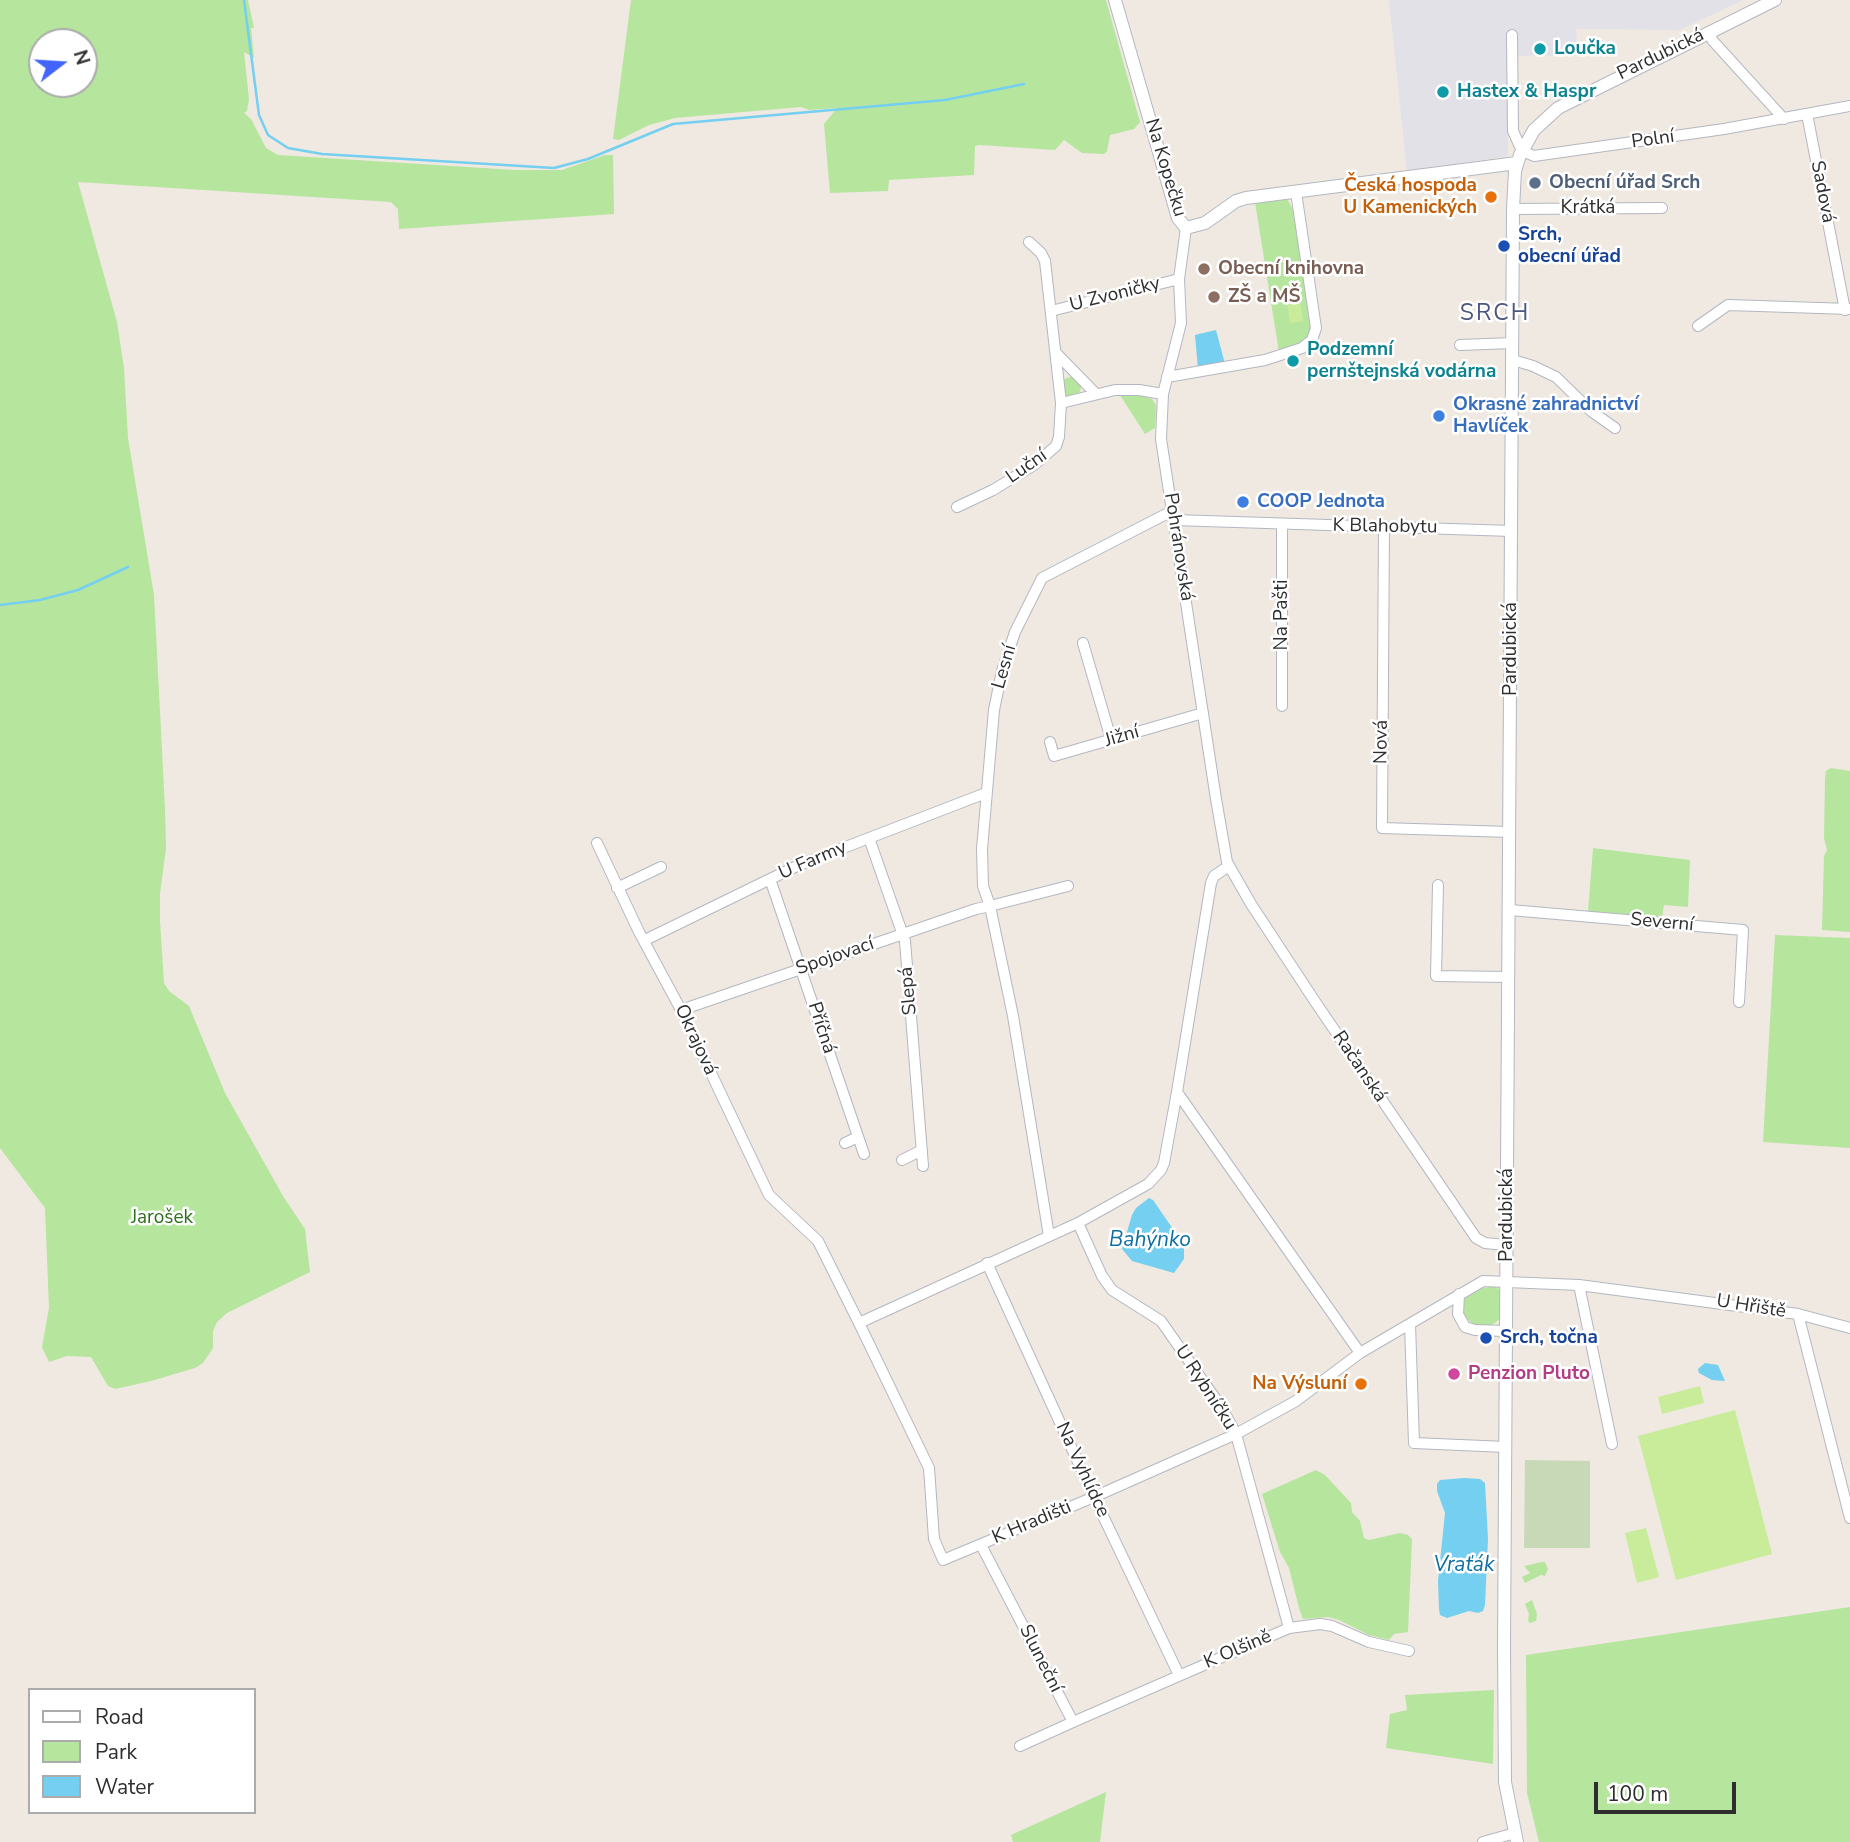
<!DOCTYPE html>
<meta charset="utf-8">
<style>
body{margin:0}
#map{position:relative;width:1850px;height:1842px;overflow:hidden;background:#efe9e1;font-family:"Nunito Sans",sans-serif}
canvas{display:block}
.legend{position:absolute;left:28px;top:1688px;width:228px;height:126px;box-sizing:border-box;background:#fff;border:2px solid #ababab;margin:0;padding:9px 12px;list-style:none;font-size:21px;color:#2e2e2e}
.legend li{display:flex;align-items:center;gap:14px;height:35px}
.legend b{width:35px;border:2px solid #ababab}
.north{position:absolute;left:28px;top:28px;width:70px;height:70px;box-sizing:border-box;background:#fff;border:2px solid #ababab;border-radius:50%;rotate:73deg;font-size:19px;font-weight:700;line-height:28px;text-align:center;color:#2e2e2e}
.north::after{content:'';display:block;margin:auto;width:24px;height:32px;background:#4264fb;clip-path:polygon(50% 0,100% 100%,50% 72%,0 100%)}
.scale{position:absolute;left:1594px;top:1782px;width:142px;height:32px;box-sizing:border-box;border:4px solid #2e2e2e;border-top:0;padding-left:9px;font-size:21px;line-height:24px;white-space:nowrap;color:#2e2e2e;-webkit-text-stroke:5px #fff;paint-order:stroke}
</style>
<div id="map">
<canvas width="1850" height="1842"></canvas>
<ul class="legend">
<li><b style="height:9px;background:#fff"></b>Road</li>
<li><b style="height:19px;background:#b6e59e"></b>Park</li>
<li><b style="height:19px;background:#75cff0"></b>Water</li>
</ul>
<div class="north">N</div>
<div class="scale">100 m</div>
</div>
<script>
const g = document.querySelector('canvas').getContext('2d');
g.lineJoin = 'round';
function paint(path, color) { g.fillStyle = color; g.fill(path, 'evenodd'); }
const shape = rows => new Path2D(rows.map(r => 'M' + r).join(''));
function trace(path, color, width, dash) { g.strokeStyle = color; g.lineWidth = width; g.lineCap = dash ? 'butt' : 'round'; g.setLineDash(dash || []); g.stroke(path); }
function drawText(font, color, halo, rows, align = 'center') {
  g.font = font + ' "Nunito Sans",sans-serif'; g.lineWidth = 5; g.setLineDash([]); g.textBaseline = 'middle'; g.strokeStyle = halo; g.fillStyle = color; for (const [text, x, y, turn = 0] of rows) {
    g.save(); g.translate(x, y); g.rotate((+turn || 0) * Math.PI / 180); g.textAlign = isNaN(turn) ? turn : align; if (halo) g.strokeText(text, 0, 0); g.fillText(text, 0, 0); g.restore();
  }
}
const industrial = shape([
 [1389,0,1743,0,1680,30,1576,29,1578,55,1507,56,1508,156,1407,172]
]);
const green = shape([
 [0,0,248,0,254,28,251,28,254,58,244,52,249,99,247,111,244,113,251,119,266,148,278,155,515,170,562,170,605,155,613,155,614,214,399,229,398,209,391,202,78,182,117,322,124,368,128,438,154,595,165,809,166,848,160,894,160,921,164,983,169,991,189,1006,225,1093,283,1196,305,1229,310,1272,227,1313,217,1322,213,1331,213,1348,203,1363,195,1368,151,1381,115,1389,108,1386,91,1357,67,1356,49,1362,42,1347,49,1308,45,1208,0,1148],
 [42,42,84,42,84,84,42,84],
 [631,0,1106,0,1140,122,1134,129,1110,135,1107,151,1104,154,1082,153,1064,140,1055,150,979,145,975,146,974,175,889,180,888,191,830,193,824,124,837,108,809,110,801,107,675,118,649,125,619,140,613,139],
 [1287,199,1294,211,1311,332,1303,343,1279,352,1255,202],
 '1061 387a10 10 0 1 1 20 0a10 10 0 1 1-20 0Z',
 [1120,395,1140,395,1152,399,1156,405,1155,428,1145,434],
 [1831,768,1850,771,1850,932,1822,930,1824,856,1827,850,1824,838,1825,779,1826,771],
 [1593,848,1690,860,1688,907,1664,905,1662,918,1588,912],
 [1775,935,1850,938,1850,1148,1763,1142],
 [1490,1287,1496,1287,1501,1291,1500,1319,1492,1325,1474,1325,1464,1316,1464,1299,1478,1289],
 [1316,1470,1325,1475,1351,1503,1352,1512,1360,1521,1364,1538,1369,1540,1400,1533,1408,1535,1412,1539,1408,1632,1394,1634,1389,1640,1369,1635,1339,1620,1328,1617,1303,1619,1299,1608,1289,1568,1280,1552,1262,1494],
 [1542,1562,1545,1562,1548,1569,1545,1576,1541,1575,1525,1583,1522,1577,1530,1573,1524,1566],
 [1532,1600,1537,1614,1536,1621,1530,1623,1528,1621,1529,1614,1525,1604],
 [1850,1607,1850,1842,1539,1842,1527,1793,1526,1655],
 [1494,1690,1493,1764,1386,1748,1390,1714,1407,1710,1405,1695],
 [1106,1792,1100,1842,1013,1842,1011,1835]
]);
const cemetery = shape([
 [1525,1460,1590,1461,1590,1548,1524,1548]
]);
const pitch = shape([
 [1299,294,1303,321,1290,323,1286,296],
 [1700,1386,1704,1403,1662,1414,1658,1397],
 [1735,1410,1772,1554,1676,1580,1638,1436],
 [1646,1528,1659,1577,1637,1583,1625,1533]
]);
const water = shape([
 [1216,330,1225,364,1198,369,1195,335],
 [1149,1198,1153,1200,1184,1245,1184,1259,1174,1273,1132,1261,1122,1249,1132,1215,1136,1208],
 [1705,1363,1718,1365,1725,1381,1712,1380,1699,1373,1698,1369],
 [1464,1478,1480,1479,1485,1483,1488,1539,1485,1605,1483,1611,1478,1613,1469,1611,1447,1618,1440,1615,1439,1609,1438,1581,1445,1513,1437,1491,1437,1484,1440,1480]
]);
const stream = shape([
 [244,0,259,115,268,135,288,148,322,154,554,168,588,159,673,124,945,100,1024,84],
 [0,605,40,600,78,590,128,567]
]);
const minor = shape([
 [1708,32,1713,41,1784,119],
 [1512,35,1513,131,1522,151,1534,156,1724,129,1850,106],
 [1807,114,1845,310],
 [1513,209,1662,208],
 [1186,228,1179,279,1181,323,1163,394,1161,439,1216,799,1227,862,1251,904,1314,1000,1476,1238,1485,1243,1506,1245],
 [1051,311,1179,279],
 [1698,326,1728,305,1850,309],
 [1460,345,1513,343],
 [1056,353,1096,394],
 [1513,360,1533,366,1556,377,1591,411,1615,428],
 [1167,377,1265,360,1302,348,1312,340,1316,328,1296,192],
 [1061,403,1115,390,1139,390,1163,394],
 [957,507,993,490,1034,465,1056,446,1059,437,1061,403,1045,261,1041,253,1029,242],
 [1174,520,1512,531],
 [1282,525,1282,706],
 [1384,527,1382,828,1510,832],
 [1083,643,1111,739],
 [1050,742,1054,756,1203,713],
 [869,838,905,941,923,1166],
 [597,843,639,932,681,1010,769,1195,818,1241,859,1323,929,1468,934,1539,943,1560,1094,1497,1236,1434,1296,1401,1360,1353],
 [1229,866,1214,876,1211,883,1177,1092,1360,1353,1483,1281,1579,1285,1798,1314,1850,1518],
 [770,879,864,1154],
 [1438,885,1436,976,1508,977],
 [617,888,661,867],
 [1510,910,1743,930,1739,1002],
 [645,940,799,865,986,793],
 [681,1010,976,909,990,906,983,886,982,849,994,710,1002,671,1015,632,1042,578,1172,511],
 [845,1143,858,1137],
 [902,1160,922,1150],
 [1078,1223,1102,1276,1112,1290,1161,1321,1222,1408,1236,1434,1289,1628],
 [1049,1236,1013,1016,990,906,1068,886],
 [987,1263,1094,1497,1179,1675],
 [1579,1285,1612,1444],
 [1459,1294,1458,1314,1465,1327,1475,1330,1506,1331],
 [1798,1314,1850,1328],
 [859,1323,1078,1223,1148,1184,1161,1170,1164,1163,1177,1092],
 [1410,1324,1414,1443,1506,1447],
 [981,1545,1073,1722,1020,1746],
 [1073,1722,1289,1628,1320,1624,1332,1626,1369,1642,1409,1651],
 [1483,1842,1515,1833]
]);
const tertiary = shape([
 [1115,0,1178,218,1186,228,1205,223,1236,201,1246,198,1517,163],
 [1517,1842,1505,1782,1504,1647,1513,209,1515,171,1520,155,1534,130,1558,108,1775,0]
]);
const markers = [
 [1540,49,7,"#0f9aa8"],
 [1443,92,7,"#0f9aa8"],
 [1535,183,7,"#5c6f8a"],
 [1491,197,7,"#e8710a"],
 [1504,246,7,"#1a4fb4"],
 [1204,269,7,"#8d6e63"],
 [1214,297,7,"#8d6e63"],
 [1293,361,7,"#0f9aa8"],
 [1439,416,7,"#3f7fe0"],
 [1243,502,7,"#3f7fe0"],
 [1486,1338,7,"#1a4fb4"],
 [1454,1374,7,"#d1479c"],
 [1361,1384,7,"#e8710a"]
];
const cultureNames = [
 ["Loučka",1554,49],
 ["Hastex & Haspr",1457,92],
 ["Podzemní",1307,350],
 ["pernštejnská vodárna",1307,372]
];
const streetNames = [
 ["Pardubická",1661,55,-26],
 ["Polní",1653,140,-8],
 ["Na Kopečku",1165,168,73],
 ["Sadová",1822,192,79],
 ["Krátká",1588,208],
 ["U Zvoničky",1115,295,-14],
 ["Luční",1027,467,-35],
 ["K Blahobytu",1385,527,1],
 ["Pohránovská",1178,547,81],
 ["Na Pašti",1282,615,-90],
 ["Pardubická",1511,649,-90],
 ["Lesní",1005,667,-74],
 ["Jižní",1122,737,-16],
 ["Nová",1382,742,-89],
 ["U Farmy",813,861,-23],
 ["Severní",1662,923,5],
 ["Spojovací",835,957,-19],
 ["Slepá",909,991,-95],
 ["Příčná",821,1028,72],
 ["Okrajová",695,1040,65],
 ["Račanská",1359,1067,56],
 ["Pardubická",1507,1215,-90],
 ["U Hřiště",1751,1307,9],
 ["U Rybníčku",1205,1388,57],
 ["Na Vyhlídce",1082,1470,65],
 ["K Hradišti",1032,1523,-23],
 ["K Olšině",1238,1650,-23],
 ["Sluneční",1040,1659,63]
];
const serviceNames = [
 ["Obecní úřad Srch",1549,183]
];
const foodNames = [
 ["Česká hospoda",1477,186],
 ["U Kamenických",1477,208],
 ["Na Výsluní",1347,1384]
];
const transitNames = [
 ["Srch,",1518,235],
 ["obecní úřad",1518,257],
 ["Srch, točna",1500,1338]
];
const educationNames = [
 ["Obecní knihovna",1218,269],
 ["ZŠ a MŠ",1228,297]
];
const shopNames = [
 ["Okrasné zahradnictví",1453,405],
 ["Havlíček",1453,427],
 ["COOP Jednota",1257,502]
];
const parkNames = [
 ["Jarošek",162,1218]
];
const hotelNames = [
 ["Penzion Pluto",1468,1374]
];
const waterNames = [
 ["Bahýnko",1150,1241],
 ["Vraťák",1464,1566]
];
const quarterNames = [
 ["SRCH",1495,314]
];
paint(industrial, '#e3e1e8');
paint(green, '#b6e59e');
paint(cemetery, '#c8d9b8');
paint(pitch, '#c9ec9a');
paint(water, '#75cff0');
trace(stream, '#75cff0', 2.5);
trace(minor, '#b4b7c1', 12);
trace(tertiary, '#b4b7c1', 14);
trace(minor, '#fff', 10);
trace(tertiary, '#fff', 12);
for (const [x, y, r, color] of markers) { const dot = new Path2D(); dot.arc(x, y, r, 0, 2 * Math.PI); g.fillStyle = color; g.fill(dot); trace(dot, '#fff', 2.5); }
drawText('bold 19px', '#0d838f', '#fff', cultureNames, 'left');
drawText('19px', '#2e2e2e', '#fff', streetNames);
drawText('bold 19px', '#4e5e75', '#fff', serviceNames, 'left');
drawText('bold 19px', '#c56008', '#fff', foodNames, 'right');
drawText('bold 19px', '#164399', '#fff', transitNames, 'left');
drawText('bold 19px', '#785e54', '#fff', educationNames, 'left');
drawText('bold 19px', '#366cbe', '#fff', shopNames, 'left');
drawText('19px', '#2c6e1b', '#fff', parkNames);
drawText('bold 19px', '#b23c85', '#fff', hotelNames, 'left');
drawText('italic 21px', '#0d6fa3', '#fff', waterNames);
g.letterSpacing = '2px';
drawText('23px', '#4d5680', '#fff', quarterNames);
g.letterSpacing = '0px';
</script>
